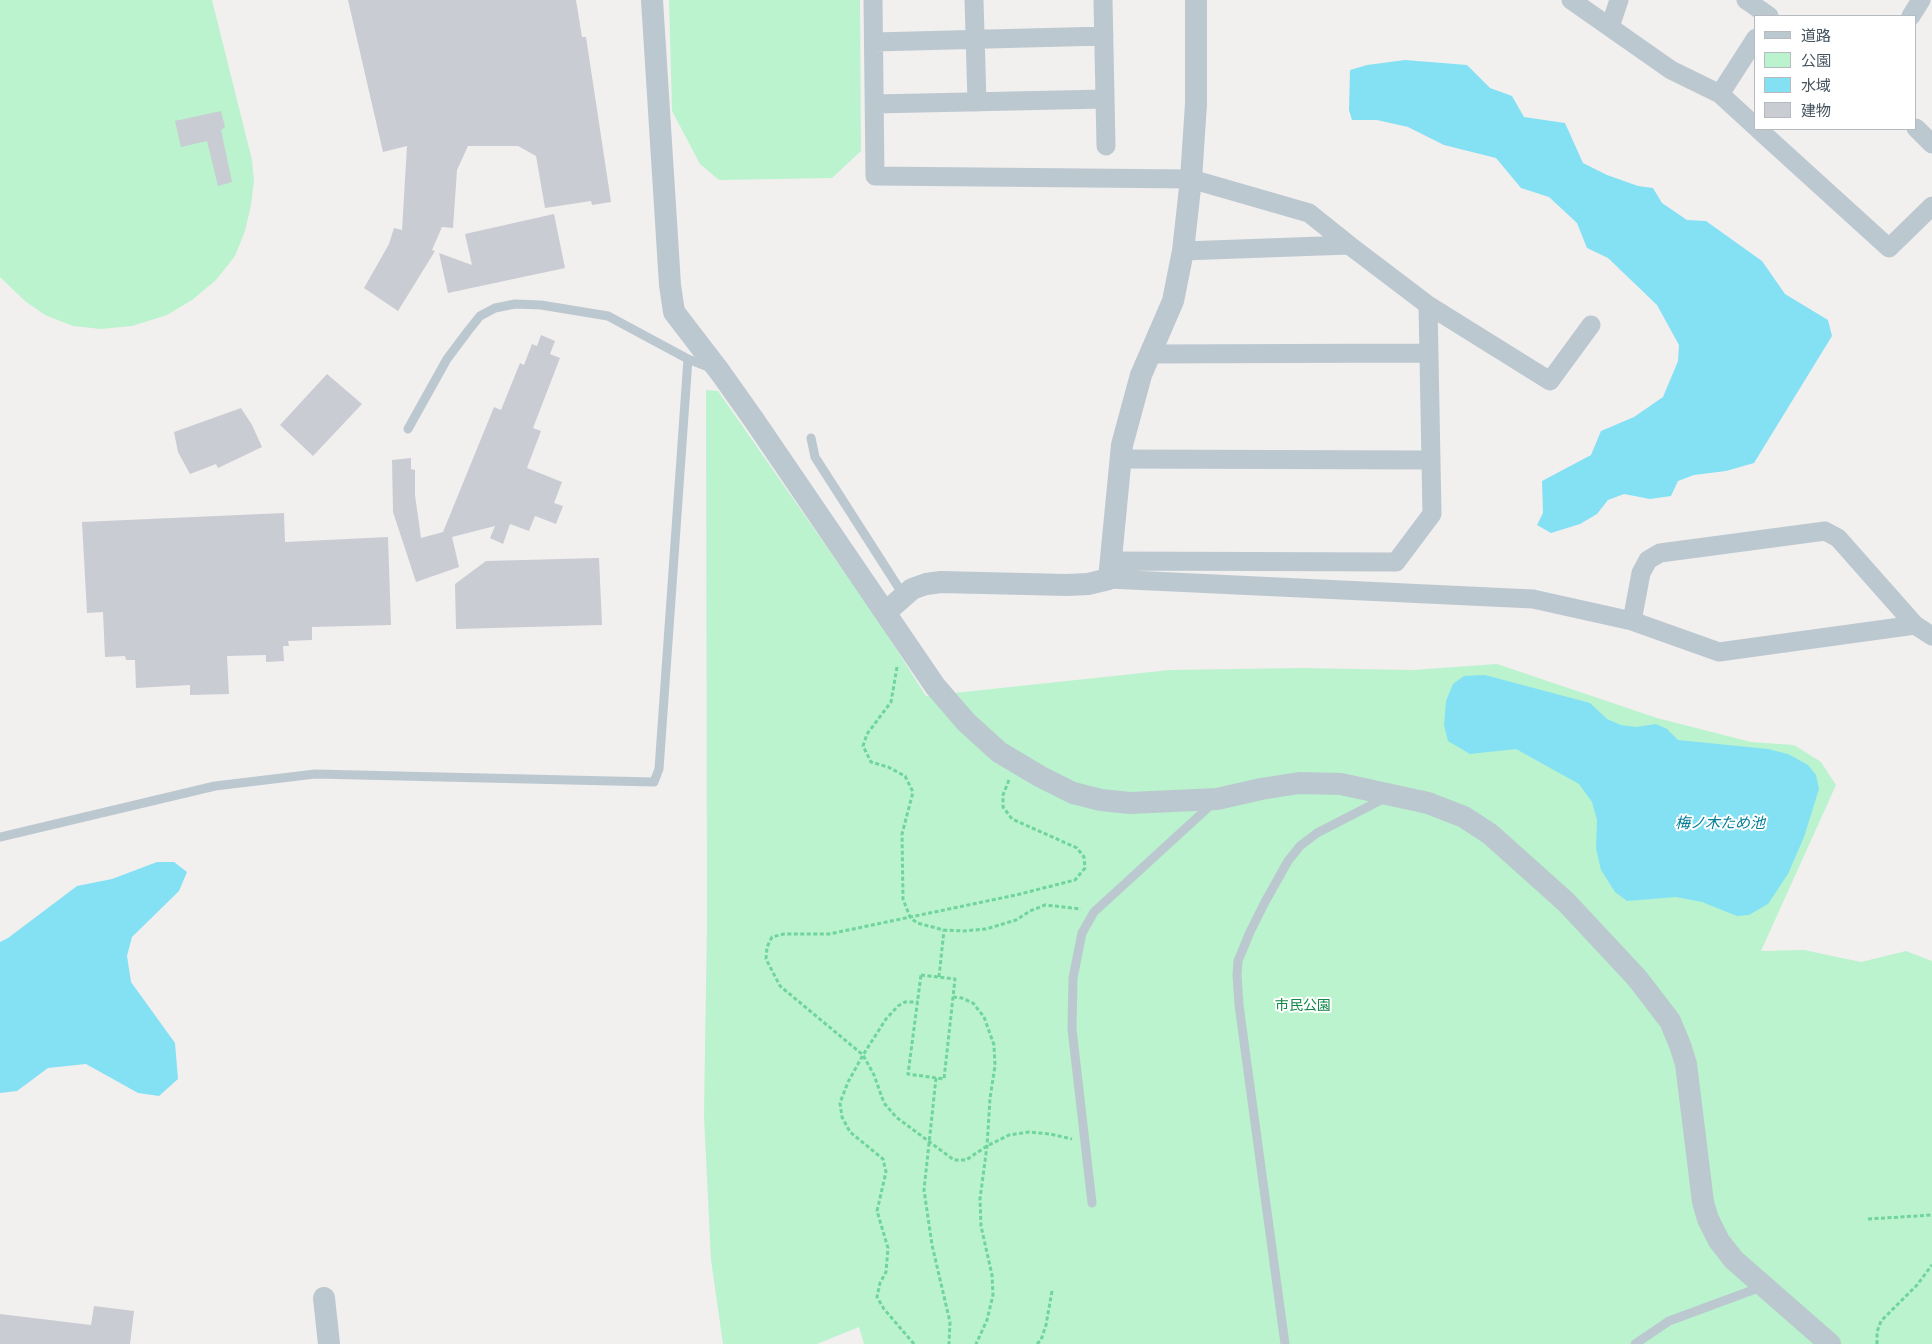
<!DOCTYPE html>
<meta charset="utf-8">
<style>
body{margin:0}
#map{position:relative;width:1932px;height:1344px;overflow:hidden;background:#f2efef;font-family:"PT Sans","Noto Sans JP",sans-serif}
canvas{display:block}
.legend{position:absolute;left:1754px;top:15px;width:162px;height:115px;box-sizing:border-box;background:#fff;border:1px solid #b5bbbf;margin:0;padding:6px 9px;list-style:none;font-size:15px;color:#46545f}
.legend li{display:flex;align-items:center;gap:10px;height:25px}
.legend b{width:25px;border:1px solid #b5bbbf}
</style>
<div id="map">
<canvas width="1932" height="1344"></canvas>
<ul class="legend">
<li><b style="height:6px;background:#bcc8d0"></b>道路</li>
<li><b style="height:14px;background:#baf3ce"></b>公園</li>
<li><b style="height:14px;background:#84e1f4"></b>水域</li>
<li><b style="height:14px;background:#c9ccd2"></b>建物</li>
</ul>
</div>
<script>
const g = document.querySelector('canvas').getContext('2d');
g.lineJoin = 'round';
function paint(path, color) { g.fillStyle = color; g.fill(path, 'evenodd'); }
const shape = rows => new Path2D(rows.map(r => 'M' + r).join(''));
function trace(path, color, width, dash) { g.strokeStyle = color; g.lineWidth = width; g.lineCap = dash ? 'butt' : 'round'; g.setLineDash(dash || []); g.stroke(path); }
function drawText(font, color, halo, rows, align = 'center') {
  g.font = font + ' "PT Sans","Noto Sans JP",sans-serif'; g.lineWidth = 4; g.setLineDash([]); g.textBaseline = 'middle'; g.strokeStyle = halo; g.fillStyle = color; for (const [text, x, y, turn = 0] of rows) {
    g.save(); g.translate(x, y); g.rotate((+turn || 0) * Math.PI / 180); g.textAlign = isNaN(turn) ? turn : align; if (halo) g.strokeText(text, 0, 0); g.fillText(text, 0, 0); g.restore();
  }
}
const green = shape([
 [0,0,212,0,252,160,254,181,251,205,245,231,235,256,216,280,192,300,167,315,132,326,101,329,73,326,45,315,25,301,0,277],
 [669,0,860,0,861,151,832,178,719,180,700,164,672,111],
 [706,390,718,391,877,619,926,696,1170,670,1301,668,1413,670,1497,664,1657,718,1751,742,1794,745,1821,762,1836,785,1761,951,1804,950,1861,962,1906,951,1932,961,1932,1344,864,1344,859,1327,817,1344,723,1344,711,1260,704,1115,707,923]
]);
const water = shape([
 [1405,60,1467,65,1490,88,1512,96,1524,117,1565,123,1583,163,1607,175,1638,186,1653,188,1662,203,1687,220,1706,221,1762,261,1785,294,1828,320,1832,336,1754,463,1726,471,1694,475,1678,481,1671,496,1650,499,1624,494,1608,500,1597,514,1580,524,1551,533,1537,525,1543,513,1542,481,1591,455,1601,431,1634,417,1663,397,1678,361,1679,345,1657,305,1608,258,1587,248,1577,223,1549,197,1521,188,1496,158,1444,145,1408,127,1377,120,1352,120,1349,110,1350,70,1367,65],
 [1485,675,1590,703,1607,719,1621,725,1636,727,1656,724,1667,729,1678,740,1768,749,1788,754,1808,765,1816,775,1819,789,1804,837,1788,874,1768,904,1749,915,1737,916,1702,902,1676,897,1627,901,1615,892,1601,870,1596,848,1597,820,1592,802,1579,784,1516,749,1470,754,1448,741,1444,725,1446,701,1453,684,1464,676],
 [157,862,174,862,187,872,179,891,132,937,127,956,131,982,175,1043,178,1079,159,1096,138,1093,86,1064,48,1068,17,1091,0,1093,0,942,8,938,77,886,112,879]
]);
const building = shape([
 [348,0,576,0,582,37,586,37,611,202,592,205,591,201,545,208,536,156,518,146,468,146,457,170,453,228,442,227,432,250,435,251,398,311,364,288,389,244,394,228,402,230,407,146,383,152],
 [221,111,225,127,221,130,232,182,218,186,207,141,181,147,175,121],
 [554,214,565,268,448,293,439,253,472,265,465,234],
 [541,335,555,341,550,354,560,358,533,428,541,431,527,468,562,482,554,503,563,506,556,524,535,516,529,531,510,524,503,544,490,538,495,526,452,537,459,567,416,582,393,512,392,460,411,458,411,469,415,470,415,495,421,538,443,532,494,407,501,410,520,363,524,365,532,344,537,346],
 [327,374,362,404,313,456,280,425],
 [241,408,252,425,262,447,218,468,216,464,190,474,178,452,174,432],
 [284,513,285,542,388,537,391,625,312,627,312,640,288,641,289,646,283,646,284,661,266,662,266,655,227,656,229,694,190,695,190,685,136,688,135,660,126,660,125,656,105,657,103,612,87,613,82,522],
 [599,558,602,625,456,629,455,584,486,561],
 [94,1306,134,1311,130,1344,0,1344,0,1314,91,1325]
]);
const path = shape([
 [897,667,891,702,867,734,863,746,871,762,888,767,905,776,913,792,902,834,903,899,910,917,917,923,944,930,963,931,986,929,1016,920,1030,911,1045,905,1081,909],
 [1009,780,1003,795,1003,807,1012,819,1077,848,1084,857,1085,868,1075,880,1016,895,829,934,784,934,772,937,767,947,766,959,780,986,863,1055,874,1075,884,1103,896,1117,954,1160,966,1160,987,1146,1009,1135,1029,1132,1050,1134,1072,1139],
 [921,975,955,979,944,1079,908,1074,921,975],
 [939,977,944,930],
 [953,997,962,998,973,1003,984,1017,994,1045,995,1066,990,1098,987,1146,980,1199,981,1226,992,1275,993,1295,987,1320,976,1344],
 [936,1078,924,1190,932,1245,950,1322,949,1344],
 [1868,1219,1932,1215],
 [914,1344,884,1309,877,1297,880,1283,886,1272,888,1248,877,1211,886,1172,883,1159,850,1132,842,1117,840,1103,848,1082,863,1055,886,1019,898,1006,905,1002,918,1002],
 [1037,1344,1041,1340,1046,1325,1052,1291],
 [1877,1344,1877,1332,1881,1321,1917,1285,1932,1265]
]);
const service = shape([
 [408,429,447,359,468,331,480,316,495,308,515,304,541,305,608,316,688,359,711,368],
 [811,438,815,457,904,596],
 [0,837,215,786,315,774,654,782,659,769,688,359],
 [1092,1203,1072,1029,1073,978,1082,933,1094,912,1212,804],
 [1285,1344,1239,1005,1237,975,1238,961,1250,932,1265,902,1288,861,1300,846,1317,833,1385,798],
 [1635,1344,1669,1321,1761,1287]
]);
const minor = shape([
 [873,0,875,176,1191,179,1309,213,1349,245],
 [974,0,977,102],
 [1103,0,1106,146],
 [1571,0,1671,70,1720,94,1756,127],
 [1746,0,1769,16],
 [1911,16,1921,0],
 [1610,27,1619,0],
 [874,42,1104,36],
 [1720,94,1756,38],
 [875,104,1105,99],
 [1916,128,1932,144],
 [1758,129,1889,248,1932,206],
 [1428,305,1550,381,1591,325],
 [1150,354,1429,353],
 [1120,459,1431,460],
 [1111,561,1396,562,1432,514,1428,305,1349,245,1183,251],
 [1109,579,1533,599,1632,621,1719,652,1915,625,1932,636],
 [1632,621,1641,573,1648,560,1660,553,1825,531,1838,538,1915,625]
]);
const tertiary = shape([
 [652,0,670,285,674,312,720,372,754,420,935,686,966,722,999,752,1041,777,1073,793,1101,800,1130,803,1217,799,1261,789,1299,783,1341,784,1428,803,1464,817,1490,834,1566,902,1637,978,1670,1021,1680,1045,1686,1064,1703,1202,1708,1219,1719,1241,1734,1260,1830,1344],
 [886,612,912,589,926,584,941,582,1067,585,1088,584,1109,579,1122,445,1141,375,1173,301,1183,251,1191,179,1196,104,1196,0],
 [324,1298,329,1344]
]);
const parkNames = [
 ["市民公園",1303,1006]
];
const waterNames = [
 ["梅ノ木ため池",1720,824]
];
paint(green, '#baf3ce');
paint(water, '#84e1f4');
paint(building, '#c9ccd2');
trace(path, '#6fd49e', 3, [4, 2.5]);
trace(service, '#bcc8d0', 9);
trace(minor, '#bcc8d0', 19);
trace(tertiary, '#bcc8d0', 22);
drawText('14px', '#0f8746', '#fff', parkNames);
drawText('italic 15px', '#037e96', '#fff', waterNames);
</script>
